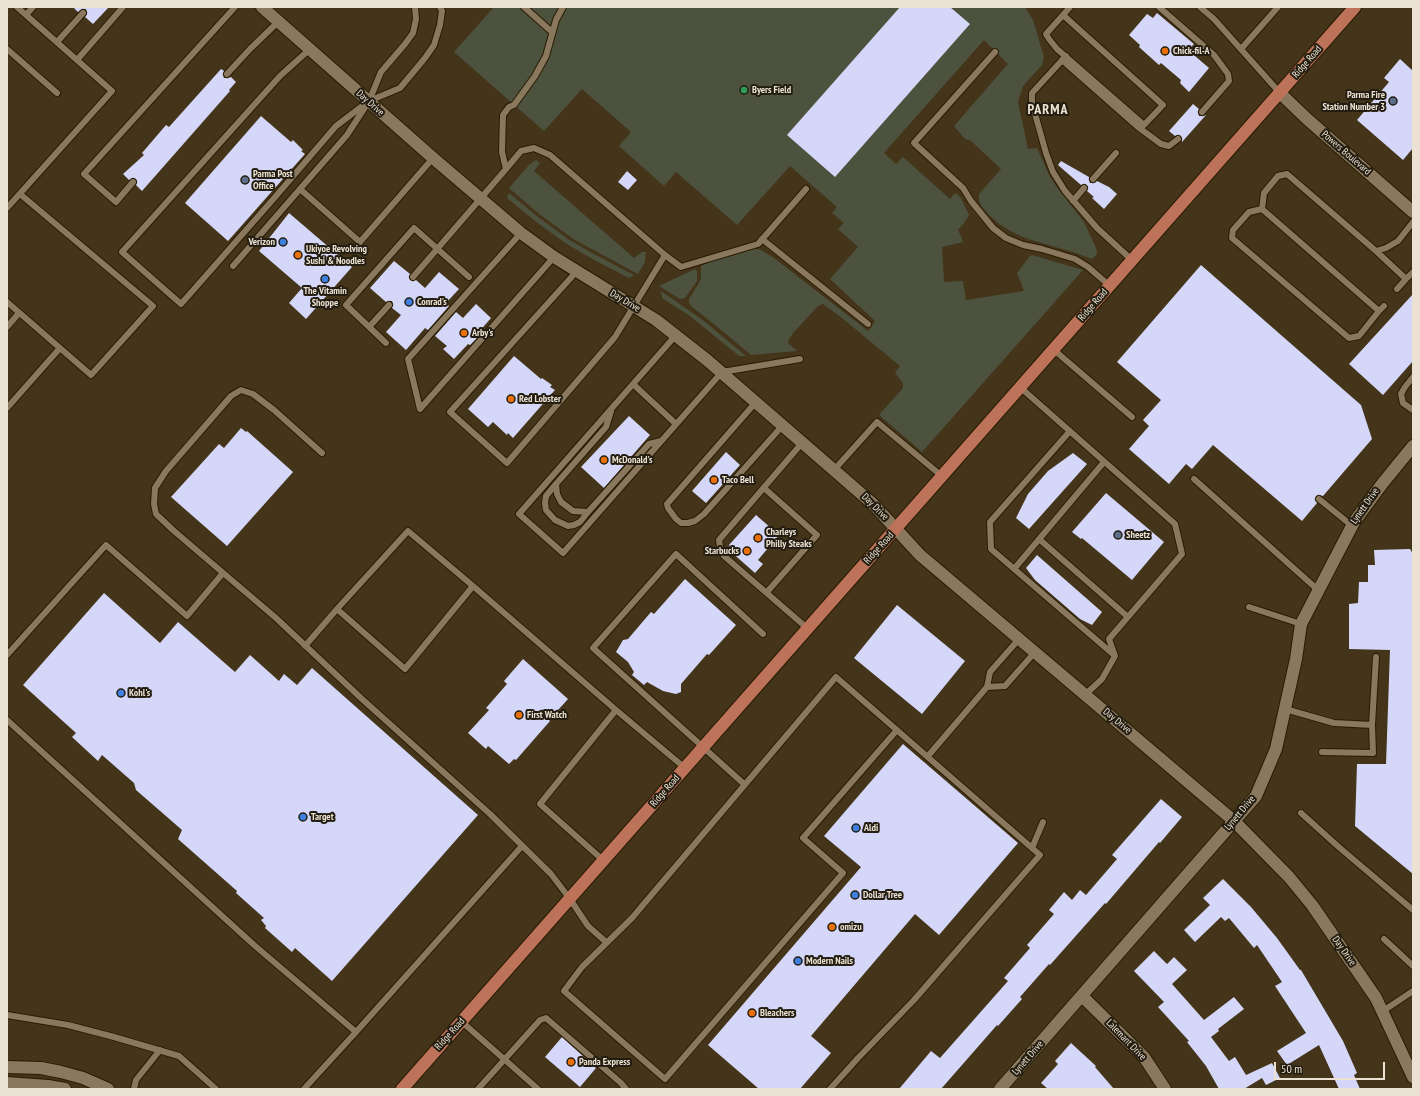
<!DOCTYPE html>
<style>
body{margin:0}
#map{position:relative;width:1420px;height:1096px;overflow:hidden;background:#43341a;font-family:"PT Sans Narrow",sans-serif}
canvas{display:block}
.frame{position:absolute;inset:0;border:8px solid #ebe2d3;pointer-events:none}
.scale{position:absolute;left:1274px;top:1062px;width:111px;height:18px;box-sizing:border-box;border:2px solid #ebe2d3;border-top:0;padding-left:5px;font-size:12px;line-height:14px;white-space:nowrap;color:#ebe2d3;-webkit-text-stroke:3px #231d11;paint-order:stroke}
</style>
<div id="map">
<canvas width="1420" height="1096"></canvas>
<div class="frame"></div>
<div class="scale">50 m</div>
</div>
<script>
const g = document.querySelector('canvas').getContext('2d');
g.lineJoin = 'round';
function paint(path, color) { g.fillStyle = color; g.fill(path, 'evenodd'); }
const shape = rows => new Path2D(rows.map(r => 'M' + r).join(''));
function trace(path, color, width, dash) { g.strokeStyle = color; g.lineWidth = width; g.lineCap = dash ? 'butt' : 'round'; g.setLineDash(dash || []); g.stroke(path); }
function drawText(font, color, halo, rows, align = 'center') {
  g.font = font + ' "PT Sans Narrow",sans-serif'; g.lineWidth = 4; g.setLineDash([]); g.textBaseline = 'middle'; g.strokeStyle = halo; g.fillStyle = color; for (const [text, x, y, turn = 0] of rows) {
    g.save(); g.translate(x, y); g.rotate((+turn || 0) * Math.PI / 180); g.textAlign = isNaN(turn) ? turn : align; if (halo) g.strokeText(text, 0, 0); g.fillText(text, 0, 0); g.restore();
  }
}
const green = shape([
 [494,7,1025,7,1033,20,1044,57,1042,65,1023,86,1018,102,1028,149,1037,148,1050,177,1059,190,1084,222,1096,248,1097,254,1092,259,1076,253,1028,239,1014,233,999,224,989,215,982,207,979,201,979,194,1001,169,970,140,965,139,954,126,1008,64,984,40,884,153,896,164,903,157,950,199,954,194,957,194,961,198,969,215,964,223,958,230,961,236,963,242,942,247,944,282,963,281,966,300,1024,291,1017,273,1030,256,1032,255,1083,270,922,452,879,415,903,388,903,383,895,373,900,366,842,318,823,304,818,306,793,333,789,339,788,343,797,351,751,355,720,329,691,306,689,303,689,299,699,283,701,278,701,266,739,249,750,248,761,250,774,258,868,331,875,321,830,279,858,247,838,229,844,223,832,213,837,207,790,166,737,225,676,172,664,186,619,146,631,132,582,89,544,131,454,52],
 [536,160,540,163,534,171,634,258,642,252,646,252,645,262,638,274,575,240,539,214,509,188,529,165],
 [509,193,538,217,568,239,592,253,634,275,629,278,596,261,565,243,535,221,507,198],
 [695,269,697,271,697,281,685,298,680,299,659,286],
 [661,291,704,321,746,356,739,356,690,316,662,298]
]);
const building = shape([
 [73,7,109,7,93,24,85,17,87,14,86,9,82,9,78,12],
 [900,7,950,7,970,24,835,177,787,135],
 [1157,13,1194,44,1188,50,1209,68,1189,92,1180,83,1181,80,1161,63,1159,65,1139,47,1140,45,1129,35,1147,14,1153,18],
 [1400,59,1413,71,1413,148,1403,160,1357,120,1389,82,1384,78],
 [221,69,224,71,223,75,224,78,228,78,231,77,236,82,229,90,230,91,142,191,136,185,137,182,136,179,132,178,129,180,123,174,144,155,142,153,166,125,169,127],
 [1193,104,1199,109,1198,112,1199,116,1203,116,1206,115,1182,142,1181,136,1178,135,1175,136,1169,131],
 [261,116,291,142,293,140,303,150,301,151,305,154,228,241,185,203],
 [1061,161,1089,177,1089,180,1090,183,1094,183,1097,181,1109,187,1117,194,1104,209,1092,198,1094,197,1087,191,1088,188,1087,185,1084,184,1081,185,1058,165],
 [627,171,637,180,628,190,618,182],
 [289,213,352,267,306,319,289,303,302,288,259,251],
 [394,261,410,274,409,277,410,280,413,281,416,280,425,288,439,272,459,289,446,303,449,306,428,330,425,328,406,350,386,332,401,315,392,308,393,304,392,301,388,301,386,302,370,288],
 [1201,265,1361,405,1372,439,1323,496,1319,495,1316,496,1315,500,1317,503,1302,521,1213,445,1192,469,1186,464,1169,484,1129,449,1149,426,1143,420,1161,400,1117,362],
 [1413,294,1413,361,1383,395,1349,364],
 [476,304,491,318,478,333,480,335,470,345,468,344,454,359,443,349,447,346,435,336,456,312,463,318],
 [514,356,541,379,542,378,552,385,550,387,555,390,513,438,508,433,507,435,493,422,488,427,468,409],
 [629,416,650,435,604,488,581,467],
 [241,428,246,432,247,431,293,472,227,546,171,497,219,444,224,448],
 [726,452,740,465,706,503,692,491],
 [1073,453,1087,464,1029,529,1016,518,1028,494,1048,471],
 [1106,493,1164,542,1132,580,1082,538,1081,539,1072,532],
 [756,515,779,535,758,560,763,564,755,573,729,550,731,548,729,545],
 [1410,549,1413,554,1413,874,1355,826,1357,764,1386,764,1390,650,1349,649,1349,604,1358,603,1359,582,1368,582,1368,565,1375,565,1374,550],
 [1037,555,1102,612,1092,625,1080,619,1035,580,1026,568],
 [685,579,736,625,709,655,707,654,681,684,681,692,676,694,663,691,647,682,644,685,632,675,634,672,628,662,616,652,623,640,628,639,651,612,654,614],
 [104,593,160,643,178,622,235,672,250,655,279,681,284,674,297,685,312,668,478,815,332,981,295,948,292,952,265,928,266,926,261,920,264,918,236,893,237,891,178,839,182,830,136,790,134,783,102,755,98,761,72,737,76,733,23,685],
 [897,605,965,661,922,714,854,658],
 [523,659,568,699,549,720,550,721,516,760,514,759,509,764,488,746,486,749,468,733,489,710,486,708,507,684,504,681],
 [903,744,1018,843,939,935,915,914,811,1036,831,1053,800,1089,759,1089,708,1045,861,867,824,836],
 [1161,799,1182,817,1160,843,1159,842,1106,904,1105,903,1050,965,1049,964,1020,997,1022,999,998,1026,997,1025,941,1089,899,1089,931,1051,940,1058,1008,981,1004,978,1030,948,1027,945,1054,914,1049,910,1064,892,1072,900,1080,890,1086,895,1117,859,1112,855],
 [1223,879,1251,907,1277,938,1300,970,1301,970,1343,1041,1357,1073,1354,1075,1360,1089,1339,1089,1319,1045,1287,1065,1277,1051,1306,1033,1275,986,1282,982,1257,945,1254,948,1229,918,1225,921,1221,917,1195,942,1184,930,1210,905,1203,898],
 [1154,951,1167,964,1174,957,1187,970,1172,984,1204,1020,1234,997,1244,1009,1218,1029,1219,1031,1211,1037,1229,1061,1235,1057,1246,1075,1272,1063,1280,1078,1266,1085,1262,1078,1244,1089,1219,1089,1206,1066,1187,1042,1189,1041,1158,1007,1164,1002,1134,971],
 [562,1037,596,1068,580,1087,545,1057],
 [1071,1043,1096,1066,1095,1067,1114,1089,1048,1089,1041,1083,1058,1064,1055,1061]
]);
const lane = shape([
 [524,7,552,32],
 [1159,7,1214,55,1228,74,1229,81,1202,112],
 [1200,7,1214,19,1280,93],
 [26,15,33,7],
 [1063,15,1163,105,1144,125,1057,49,1049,39,1046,34,1063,15,1070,7],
 [57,42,83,13],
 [7,49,57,93],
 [310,49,280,76,122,252,181,304,276,196,336,126,369,101,400,88,425,58,434,45,440,25,442,11,440,7],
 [1241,49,1278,7],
 [995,52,914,143,963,188,971,201,993,228,1006,238,1023,245,1042,249,1075,259,1088,267,1110,286],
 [1066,56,1032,93,1032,103,1046,153,1053,172,1065,191,1097,228,1133,261],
 [77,60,123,7],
 [1062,60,1138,127,1161,144,1169,146,1178,139],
 [227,74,250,49,278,22],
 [506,169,521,151,534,148,550,155,665,255,615,337,507,463,450,412,577,271],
 [1093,179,1116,153],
 [133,182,116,202,84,174,235,7],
 [300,189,360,242,433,158],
 [1073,201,1084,188],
 [7,208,112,91,17,7],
 [1262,209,1249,212,1233,230,1232,238,1349,338,1359,336,1379,311],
 [762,239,868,324],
 [1376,251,1386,248,1398,241,1413,222],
 [665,255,681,267,758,244,806,189],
 [233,266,347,135,369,101,381,72,405,44,413,33,416,19,415,7],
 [413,277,506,169,502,152,503,115,509,107,514,105,535,76,546,56,556,20,563,7],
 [1406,279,1413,272],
 [7,302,91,375,153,306,20,194],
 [1384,306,1379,311,1262,209,1264,193,1278,176,1287,174,1376,251,1406,279,1397,289],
 [7,327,19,313],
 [369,327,389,305],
 [676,335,519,514,563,553,722,372,800,359],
 [386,343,346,305,414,228,469,277],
 [1054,350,1132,417],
 [1413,377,1405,387,1401,394,1403,403,1413,410],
 [633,384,676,424],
 [1021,388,1175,524,1182,554,1109,639,1115,656,1102,679,1086,694],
 [756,402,667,504,668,508,676,519,681,523,688,523,695,521,704,514,783,425],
 [7,408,60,348],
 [420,409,408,359,521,233],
 [420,409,554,257],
 [611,411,606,427,556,484,557,494,561,502,573,511,588,512,649,444,661,441],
 [1070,431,990,522,991,549,1114,655],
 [802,443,719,540,720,547,724,556,807,628],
 [322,453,274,410,253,394,241,390,231,396,166,471,155,488,154,504,156,514,174,531,276,618,362,699,490,814,551,874,570,899,588,926,606,942],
 [834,470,877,422,943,477],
 [1194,479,1318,590],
 [556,484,546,496,545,503,546,510,555,520,568,526,574,525,580,522,588,512],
 [764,488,817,535,767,592],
 [1319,499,1351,525],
 [1039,539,1128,617],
 [1014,569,1104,462],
 [473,586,408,531,337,609,405,669,473,586,616,710],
 [1249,607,1301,624],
 [305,646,337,609],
 [7,655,106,545,187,616,223,573],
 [987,687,1005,686,1035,652],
 [1285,709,1334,723,1372,725,1376,657],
 [7,720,254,945,356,1032,304,1089],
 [1322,752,1373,753,1372,725],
 [928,756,987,687,990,672,1019,639],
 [744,784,593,648,676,554,763,634],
 [1301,813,1341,849,1413,910],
 [1032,848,1043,822],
 [604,861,540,804,616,710,685,768],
 [1384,939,1413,966],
 [1383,1011,1413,991],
 [7,1015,68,1025,114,1037,179,1056,216,1089],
 [462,1022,538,1089],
 [356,1032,522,846],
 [134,1089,136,1080,160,1050],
 [478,1089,540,1020,546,1018,621,1083,626,1089],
 [830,1089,858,1058,914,1000,1040,855,836,677,632,918,582,967,564,991,665,1079,843,873,803,838,897,730]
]);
const street = shape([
 [896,529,920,555,1234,821,1289,877,1312,905,1376,998,1413,1077],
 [1082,996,1144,1057,1165,1089],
 [7,1067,41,1068,61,1072,83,1078,108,1089],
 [7,1083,48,1086,65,1089],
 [1000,1089,1256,796,1276,749,1296,659,1301,624,1354,522,1382,484,1413,446]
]);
const secondary = shape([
 [262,7,433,158,521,233,554,257,656,320,707,360,873,504,896,529],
 [1280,93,1306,118,1413,212]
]);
const primary = shape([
 [402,1089,1355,7]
]);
const markers = [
 [1165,51,4,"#e8710a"],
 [744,90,4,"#2e9e5b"],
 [1393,101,4,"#5c6f8a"],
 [245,180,4,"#5c6f8a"],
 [283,242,4,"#3f7fe0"],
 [298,255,4,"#e8710a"],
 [325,279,4,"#3f7fe0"],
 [409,302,4,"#3f7fe0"],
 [464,333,4,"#e8710a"],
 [511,399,4,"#e8710a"],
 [604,460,4,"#e8710a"],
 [714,480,4,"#e8710a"],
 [1118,535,4,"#5c6f8a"],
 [758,538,4,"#e8710a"],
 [747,551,4,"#e8710a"],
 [121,693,4,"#3f7fe0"],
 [519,715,4,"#e8710a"],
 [303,817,4,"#3f7fe0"],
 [856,828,4,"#3f7fe0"],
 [855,895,4,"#3f7fe0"],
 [832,927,4,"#e8710a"],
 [798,961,4,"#3f7fe0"],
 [752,1013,4,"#e8710a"],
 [571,1062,4,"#e8710a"]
];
const poiNames = [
 ["Chick-fil-A",1173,51],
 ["Byers Field",752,90],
 ["Parma Fire",1385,95,"right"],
 ["Station Number 3",1385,107,"right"],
 ["Parma Post",253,174],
 ["Office",253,186],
 ["Verizon",275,242,"right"],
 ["Ukiyoe Revolving",306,249],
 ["Sushi & Noodles",306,261],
 ["The Vitamin",325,291,"center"],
 ["Shoppe",325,303,"center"],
 ["Conrad's",417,302],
 ["Arby's",472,333],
 ["Red Lobster",519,399],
 ["McDonald's",612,460],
 ["Taco Bell",722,480],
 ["Charleys",766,532],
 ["Philly Steaks",766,544],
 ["Sheetz",1126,535],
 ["Starbucks",739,551,"right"],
 ["Kohl's",129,693],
 ["First Watch",527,715],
 ["Target",311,817],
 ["Aldi",864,828],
 ["Dollar Tree",863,895],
 ["omizu",840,927],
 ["Modern Nails",806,961],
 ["Bleachers",760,1013],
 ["Panda Express",579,1062]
];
const streetNames = [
 ["Ridge Road",1307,62,-49],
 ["Day Drive",370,103,42],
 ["Powers Boulevard",1346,153,41],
 ["Day Drive",625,301,31],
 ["Ridge Road",1093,305,-49],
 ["Lynett Drive",1365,506,-55],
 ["Day Drive",875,507,45],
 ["Ridge Road",879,548,-48],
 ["Day Drive",1117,721,40],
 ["Ridge Road",665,791,-49],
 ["Lynett Drive",1240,813,-50],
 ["Day Drive",1344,951,55],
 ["Ridge Road",450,1034,-48],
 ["Lalemant Drive",1126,1040,46],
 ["Lynett Drive",1028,1058,-49]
];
const districtNames = [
 ["PARMA",1048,110]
];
paint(green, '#4d523f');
paint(building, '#d5d7f8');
trace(lane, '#291b02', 8);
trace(street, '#291b02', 14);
trace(secondary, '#291b02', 14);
trace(primary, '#291b02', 14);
trace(lane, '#89785d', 6);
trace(street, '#89785d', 12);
trace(secondary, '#89785d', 12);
trace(primary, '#bd7359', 12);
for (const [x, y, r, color] of markers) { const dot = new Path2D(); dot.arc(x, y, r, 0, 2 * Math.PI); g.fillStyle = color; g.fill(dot); trace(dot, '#231d11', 1.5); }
drawText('bold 10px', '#ebe2d3', '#231d11', poiNames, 'left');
drawText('10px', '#ebe2d3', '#231d11', streetNames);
g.letterSpacing = '1px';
drawText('bold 14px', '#ebe2d3', '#231d11', districtNames);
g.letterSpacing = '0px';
</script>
